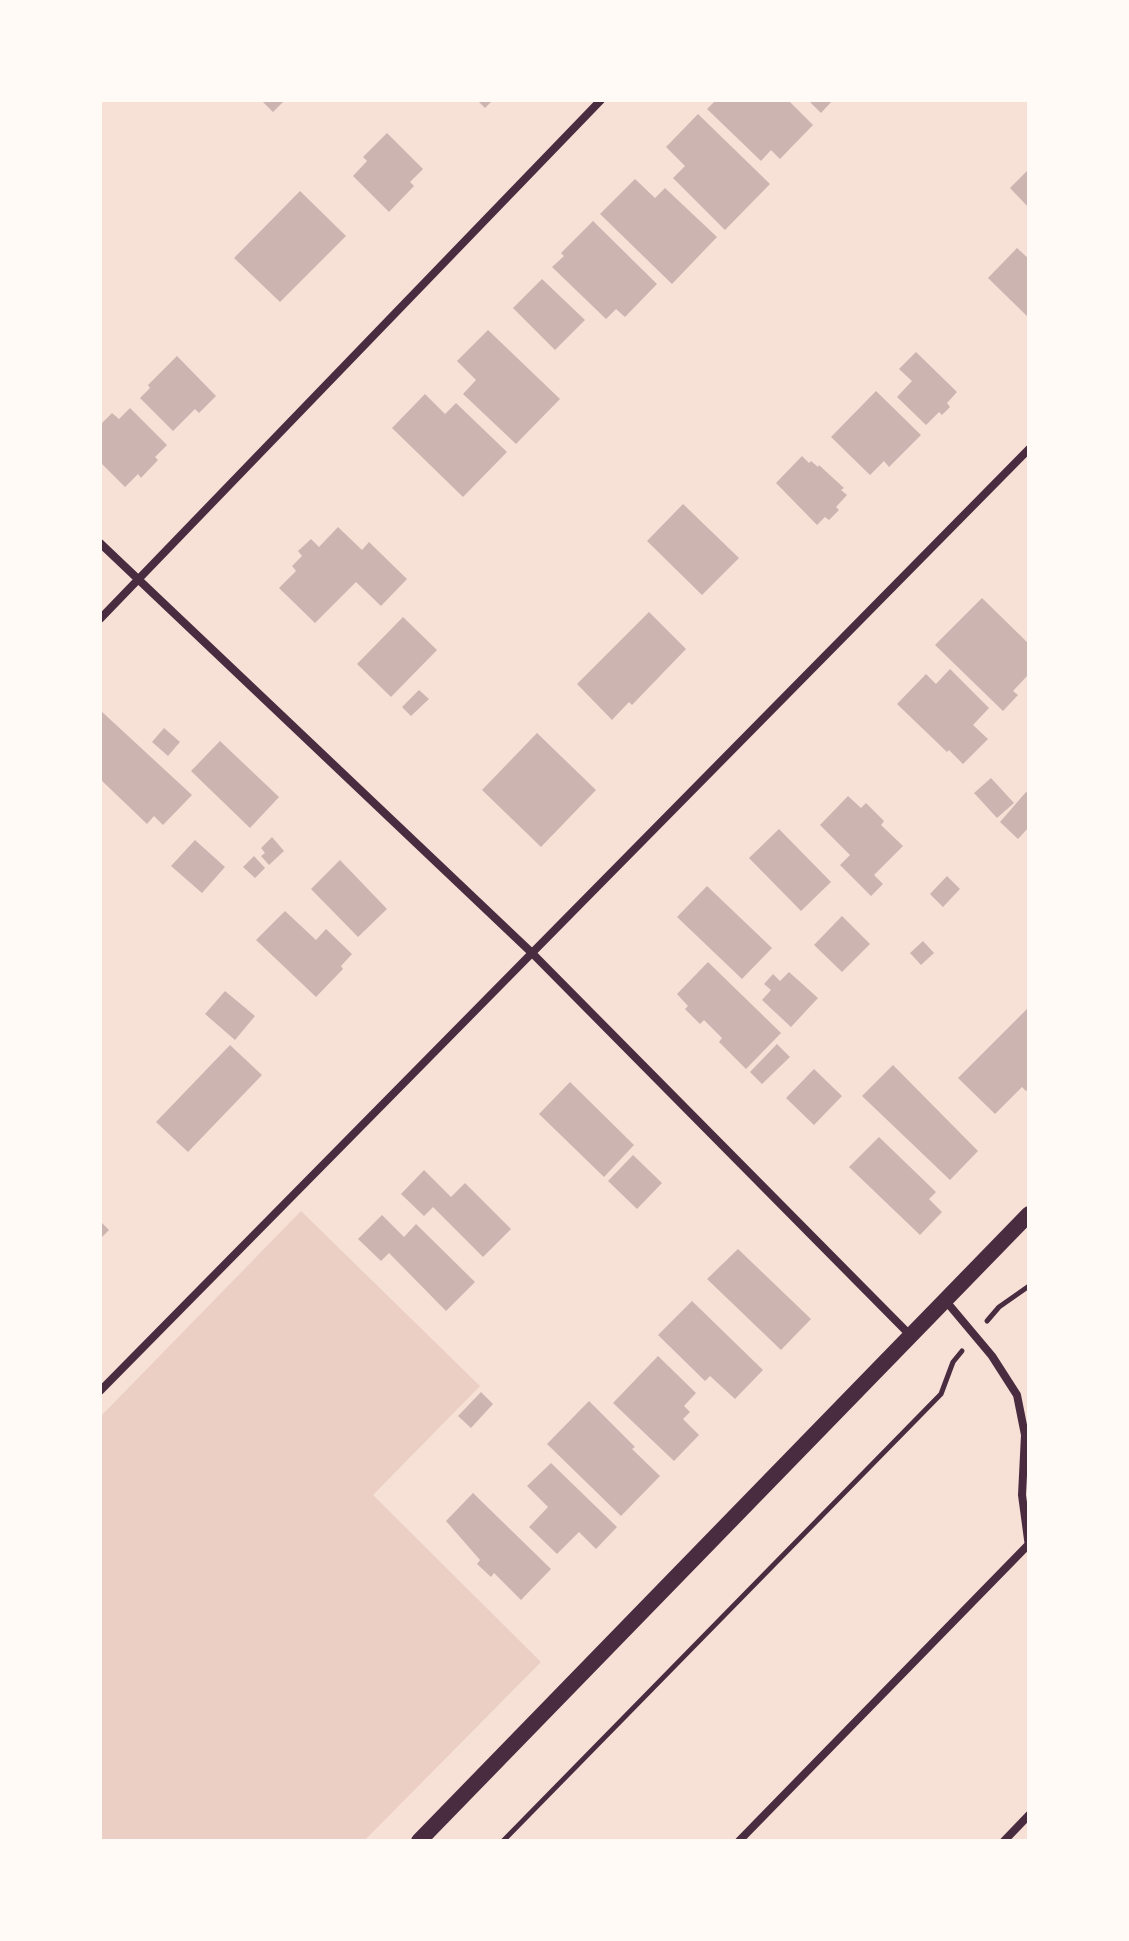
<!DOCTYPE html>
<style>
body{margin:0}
#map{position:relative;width:1129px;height:1941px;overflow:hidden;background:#f7e1d7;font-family:Figtree,sans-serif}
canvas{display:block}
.frame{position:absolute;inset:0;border:102px solid #fffaf5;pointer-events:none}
</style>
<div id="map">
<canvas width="1129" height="1941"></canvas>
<div class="frame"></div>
</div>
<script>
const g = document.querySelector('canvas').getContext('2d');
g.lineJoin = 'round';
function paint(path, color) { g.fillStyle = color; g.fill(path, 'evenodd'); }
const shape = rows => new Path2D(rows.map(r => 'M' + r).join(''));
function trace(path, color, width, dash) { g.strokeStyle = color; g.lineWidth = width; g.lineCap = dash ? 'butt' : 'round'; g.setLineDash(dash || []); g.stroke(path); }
const green = shape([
 [301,1211,480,1386,373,1495,541,1662,364,1841,100,1841,100,1417]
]);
const building = shape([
 [261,100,285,100,273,112],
 [477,100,493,100,485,108],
 [716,100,788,100,813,125,780,159,771,150,761,161,707,109],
 [808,100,833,100,821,113],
 [698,114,770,184,725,230,673,178,685,166,666,147],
 [387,133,423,169,410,182,414,186,389,212,353,176,367,161,363,157],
 [1029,169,1029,208,1010,188],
 [635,179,655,198,665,188,717,237,672,284,600,214],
 [300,191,346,236,280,302,234,258],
 [593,221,657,284,625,317,616,309,606,319,552,267,564,256,561,253],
 [1017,248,1029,259,1029,318,988,278],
 [542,279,585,320,555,350,513,308],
 [488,330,560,399,516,444,463,394,476,380,457,361],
 [916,352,957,392,947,403,950,407,942,415,939,412,926,425,897,397,912,381,899,369],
 [177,356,216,396,199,413,195,409,173,431,140,398,150,388,148,385],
 [876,391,921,435,889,467,884,461,870,475,831,437],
 [425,394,445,414,456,403,507,452,463,497,392,428],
 [130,408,167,445,155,457,158,460,141,478,138,474,125,487,100,462,100,425,112,413,119,419],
 [802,456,809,463,811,461,818,467,819,465,844,488,841,490,847,495,836,507,839,510,829,520,825,517,817,525,776,483],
 [683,504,739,558,702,595,647,541],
 [338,527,362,550,369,542,407,579,381,606,356,582,315,623,279,588,296,571,292,566,302,556,298,551,311,539,319,547],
 [982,598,1029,644,1029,674,1013,691,1018,695,1003,711,935,645],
 [649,612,686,649,632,705,629,702,612,720,577,684],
 [403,617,437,650,391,697,357,664],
 [950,669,989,708,973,725,988,739,963,764,949,750,947,752,897,704,926,674,936,684],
 [419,690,429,699,411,716,402,707],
 [100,710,192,795,163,825,154,816,147,824,100,779],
 [164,728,180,742,168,756,152,742],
 [537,733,596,790,541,847,482,790],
 [220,741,279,797,250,828,191,771],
 [991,778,1014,803,997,818,974,793],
 [1026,792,1029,794,1029,827,1018,839,1000,822],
 [848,796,861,808,866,803,884,821,881,825,903,846,874,875,883,884,871,896,840,865,850,855,820,825],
 [779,829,831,882,801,911,749,858],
 [272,837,284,851,269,865,261,856,265,853,261,848],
 [195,840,225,867,202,893,171,866],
 [254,856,265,868,255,878,243,867],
 [340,860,387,909,358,937,311,889],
 [947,876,960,889,943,907,930,894],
 [707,886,772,948,742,979,677,917],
 [285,911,316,940,326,929,352,954,341,966,343,969,316,997,256,940],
 [842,916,870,944,842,972,814,945],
 [923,941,934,953,921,965,910,953],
 [708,962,781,1033,746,1069,719,1042,722,1038,704,1020,700,1024,685,1009,688,1006,677,994],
 [789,972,818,998,791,1027,762,1000,771,990,764,984,773,974,780,981],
 [225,991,255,1016,235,1040,205,1014],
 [1029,1007,1029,1089,1026,1091,1022,1087,995,1114,958,1078],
 [777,1044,790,1057,762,1084,750,1072],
 [230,1045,262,1075,188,1152,156,1122],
 [893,1065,978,1151,950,1180,862,1096],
 [814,1069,842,1096,814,1125,786,1098],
 [570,1082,634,1145,604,1177,539,1114],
 [879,1137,936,1192,929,1199,942,1212,920,1235,849,1167],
 [633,1155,662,1183,637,1209,608,1181],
 [424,1170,451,1197,465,1183,511,1229,483,1257,433,1207,424,1216,401,1194],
 [382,1215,404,1237,416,1224,475,1282,446,1311,389,1253,381,1261,358,1239],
 [100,1221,109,1230,100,1239],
 [738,1249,811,1319,781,1350,707,1279],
 [692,1301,763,1370,735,1399,710,1376,705,1381,658,1335],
 [658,1356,696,1393,684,1406,690,1412,683,1419,699,1435,674,1461,613,1403],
 [481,1392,493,1404,471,1428,458,1416],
 [589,1401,635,1447,632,1449,660,1476,621,1516,547,1444],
 [551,1463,617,1527,596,1549,579,1532,557,1554,529,1527,548,1507,527,1486],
 [473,1493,551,1569,521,1600,494,1573,491,1577,477,1564,480,1560,446,1521]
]);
const path = shape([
 [987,1321,999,1307,1029,1286],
 [503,1841,941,1394,953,1362,962,1351]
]);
const minor = shape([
 [100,543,532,953,910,1335],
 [100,619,601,100],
 [945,1300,992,1356,1017,1395,1025,1435,1022,1495,1029,1547],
 [100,1391,1029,449],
 [739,1841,1029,1544],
 [1004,1841,1029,1815]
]);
const secondary = shape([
 [419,1841,1029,1214]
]);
paint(green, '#ebcfc5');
paint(building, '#ccb4b1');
trace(path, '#4a2c40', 5);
trace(minor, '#4a2c40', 8);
trace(secondary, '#4a2c40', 16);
</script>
